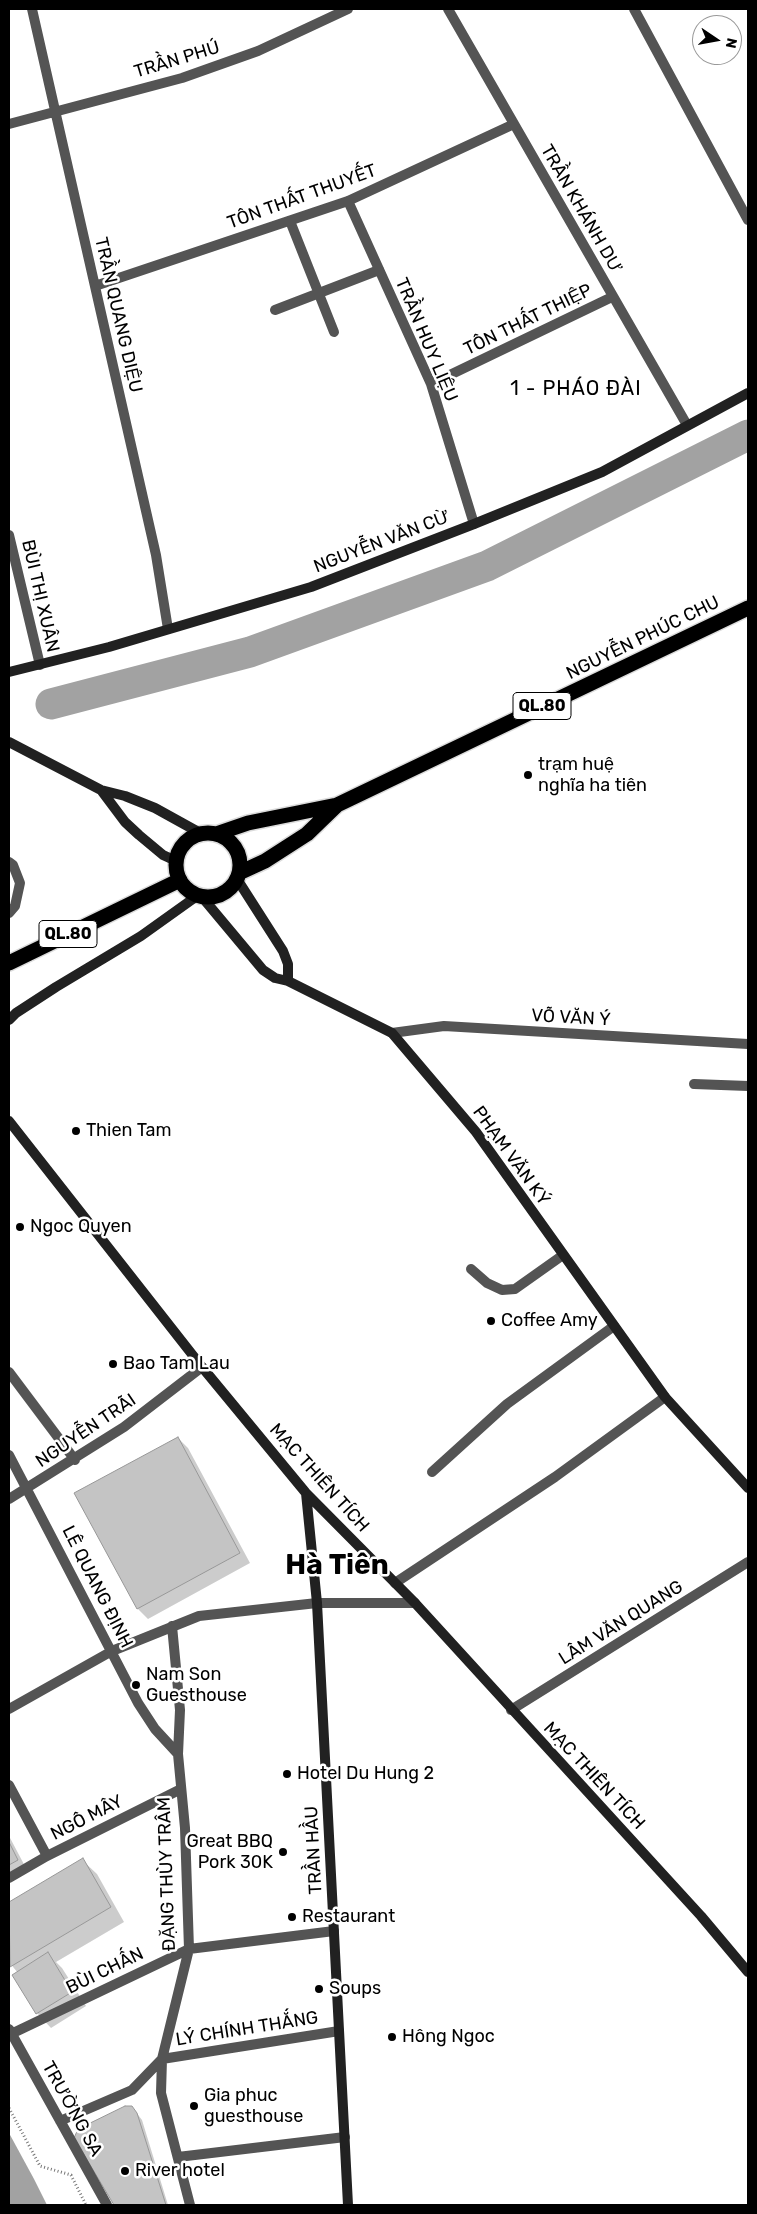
<!DOCTYPE html>
<meta charset="utf-8">
<style>
body{margin:0}
#map{position:relative;width:757px;height:2214px;overflow:hidden;background:#fff;font-family:Rubik,sans-serif}
canvas{display:block}
.frame{position:absolute;inset:0;border:10px solid #000;pointer-events:none}
.north{position:absolute;left:692px;top:15px;width:50px;height:50px;box-sizing:border-box;background:#fff;border:1px solid #999;border-radius:50%;rotate:102deg;font-size:14px;font-weight:700;line-height:20px;text-align:center;color:#000}
.north::after{content:'';display:block;margin:auto;width:18px;height:22px;background:#000;clip-path:polygon(50% 0,100% 100%,50% 72%,0 100%)}
</style>
<div id="map">
<canvas width="757" height="2214"></canvas>
<div class="frame"></div>
<div class="north">N</div>
</div>
<script>
const g = document.querySelector('canvas').getContext('2d');
g.lineJoin = 'round';
function paint(path, color) { g.fillStyle = color; g.fill(path, 'evenodd'); }
const shape = rows => new Path2D(rows.map(r => 'M' + r).join(''));
function trace(path, color, width, dash) { g.strokeStyle = color; g.lineWidth = width; g.lineCap = dash ? 'butt' : 'round'; g.setLineDash(dash || []); g.stroke(path); }
function drawText(font, color, halo, rows, align = 'center') {
  g.font = font + ' Rubik,sans-serif'; g.lineWidth = 5; g.setLineDash([]); g.textBaseline = 'middle'; g.strokeStyle = halo; g.fillStyle = color; for (const [text, x, y, turn = 0] of rows) {
    g.save(); g.translate(x, y); g.rotate((+turn || 0) * Math.PI / 180); g.textAlign = isNaN(turn) ? turn : align; if (halo) g.strokeText(text, 0, 0); g.fillText(text, 0, 0); g.restore();
  }
}
const water = shape([
 [9,2133,34,2179,47,2205,9,2205]
]);
const shadow = shape([
 [178,1438,188,1448,250,1563,148,1619,138,1609],
 [9,1836,27,1870,9,1880],
 [82,1860,97,1874,124,1922,56,1962,62,1968,86,2006,51,2028,37,2013,18,1973,9,1962,9,1903],
 [132,2107,142,2120,168,2205,115,2205,76,2138]
]);
const river = shape([
 [51,704,250,652,487,566,748,435]
]);
const building = shape([
 [178,1437,240,1553,137,1609,74,1493,178,1437],
 [9,1842,18,1860,9,1865,9,1842],
 [83,1858,111,1907,10,1967,9,1902,83,1858],
 [48,1952,72,1992,36,2014,12,1975,48,1952],
 [125,2106,132,2106,137,2113,166,2205,114,2205,74,2138,78,2129,125,2106]
]);
const path = shape([
 [9,2108,40,2166,71,2175,86,2205]
]);
const lane = shape([
 [290,221,334,332],
 [275,310,379,270],
 [9,862,13,865,20,883,15,906,9,913],
 [694,1084,748,1086],
 [471,1269,487,1283,502,1290,515,1289,563,1255]
]);
const street = shape([
 [32,9,156,555,168,629],
 [448,9,687,425],
 [634,9,748,220],
 [9,124,182,78,258,51,348,9],
 [348,201,431,384,474,524],
 [95,286,348,201,514,124],
 [431,384,612,297],
 [9,535,40,665],
 [392,1033,444,1026,748,1044],
 [9,1372,75,1460],
 [9,1455,138,1703,155,1729,178,1754],
 [432,1472,507,1404,614,1326],
 [9,1499,124,1427,202,1367],
 [395,1583,555,1477,665,1397],
 [172,1626,180,1710,178,1754,185,1828,189,1949,162,2059,161,2093,190,2205],
 [9,1709,112,1651,199,1616,317,1603,415,1603],
 [511,1710,748,1562],
 [9,1785,47,1856],
 [9,1878,47,1856,181,1789],
 [9,2029,107,2205],
 [11,2034,189,1949,334,1931],
 [60,2121,132,2090,162,2059,339,2031],
 [178,2157,345,2137]
]);
const secondary = shape([
 [9,672,109,647,311,587,474,524,602,472,748,393],
 [9,742,101,790,125,796,155,808,202,834],
 [101,790,125,822,139,835,163,855,176,861],
 [237,879,283,951,288,964,288,981],
 [202,897,263,970,275,978,288,981,392,1033,476,1132,665,1397,748,1488],
 [9,1020,16,1013,56,987,141,936,197,896],
 [9,1121,202,1367,306,1493,415,1603,701,1916,748,1972],
 [306,1493,317,1603,348,2205]
]);
const highway = shape([
 '176 865a32 32 0 1 1 64 0a32 32 0 1 1-64 0Z',
 [216,834,248,823,337,805,748,608],
 [239,873,265,861,307,834,337,805],
 [9,963,180,880]
]);
const markers = [
 [528,775,5,"#000"],
 [76,1131,5,"#000"],
 [20,1227,5,"#000"],
 [491,1321,5,"#000"],
 [113,1364,5,"#000"],
 [136,1685,5,"#000"],
 [287,1774,5,"#000"],
 [283,1852,5,"#000"],
 [292,1917,5,"#000"],
 [319,1989,5,"#000"],
 [392,2037,5,"#000"],
 [194,2106,5,"#000"],
 [125,2171,5,"#000"]
];
const shields = [
 [542,706,58],
 [68,934,58]
];
const shieldNames = [
 ["QL.80",542,706],
 ["QL.80",68,934]
];
const streetNames = [
 ["TRẦN PHÚ",177,60,-17],
 ["TÔN THẤT THUYẾT",302,197,-20],
 ["TRẦN KHÁNH DƯ",581,209,60],
 ["TRẦN QUANG DIỆU",118,315,77],
 ["TÔN THẤT THIỆP",528,320,-26],
 ["TRẦN HUY LIỆU",426,340,67],
 ["NGUYỄN VĂN CỪ",382,542,-21],
 ["BÙI THỊ XUÂN",40,596,77],
 ["NGUYỄN PHÚC CHU",643,638,-26],
 ["VÕ VĂN Ý",571,1018,3],
 ["PHẠM VĂN KÝ",511,1156,54],
 ["NGUYỄN TRÃI",86,1431,-34],
 ["MẠC THIÊN TÍCH",319,1478,48],
 ["LÊ QUANG ĐỊNH",97,1587,63],
 ["LÂM VĂN QUANG",621,1623,-32],
 ["MẠC THIÊN TÍCH",594,1776,47],
 ["NGÔ MÂY",87,1818,-27],
 ["TRẦN HẦU",314,1850,-93],
 ["ĐẶNG THÙY TRÂM",167,1874,-92],
 ["BÙI CHẤN",105,1971,-26],
 ["LÝ CHÍNH THẮNG",247,2029,-9],
 ["TRƯỜNG SA",72,2109,61]
];
const poiNames = [
 ["trạm huệ",538,765],
 ["nghĩa ha tiên",538,786],
 ["Thien Tam",86,1131],
 ["Ngoc Quyen",30,1227],
 ["Coffee Amy",501,1321],
 ["Bao Tam Lau",123,1364],
 ["Nam Son",146,1675],
 ["Guesthouse",146,1696],
 ["Hotel Du Hung 2",297,1774],
 ["Great BBQ",273,1842,"right"],
 ["Pork 30K",273,1863,"right"],
 ["Restaurant",302,1917],
 ["Soups",329,1989],
 ["Hông Ngoc",402,2037],
 ["Gia phuc",204,2096],
 ["guesthouse",204,2117],
 ["River hotel",135,2171]
];
const quarterNames = [
 ["1 - PHÁO ĐÀI",576,389]
];
const townNames = [
 ["Hà Tiên",337,1566]
];
paint(water, '#a2a2a2');
paint(shadow, '#0003');
trace(river, '#a2a2a2', 31);
paint(building, '#c4c4c4');
trace(building, '#989898', 1);
trace(highway, '#dbdbdb', 18);
trace(path, '#767676', 3, [1, 2.5]);
trace(lane, '#545454', 10);
trace(street, '#545454', 10);
trace(secondary, '#212121', 10);
trace(highway, '#000', 15);
for (const [x, y, r, color] of markers) { const dot = new Path2D(); dot.arc(x, y, r, 0, 2 * Math.PI); g.fillStyle = color; g.fill(dot); trace(dot, '#fff', 2); }
for (const [x, y, w] of shields) { const box = new Path2D(); box.roundRect(x - w / 2, y - 13.5, w, 27, 4); g.fillStyle = '#fff'; g.fill(box); trace(box, '#000', 1); }
drawText('bold 16px', '#000', null, shieldNames);
drawText('18px', '#000', '#fff', streetNames);
drawText('18px', '#000', '#fff', poiNames, 'left');
g.letterSpacing = '1px';
drawText('20px', '#000', '#fff', quarterNames);
g.letterSpacing = '0px';
drawText('bold 28px', '#000', '#fff', townNames);
</script>
